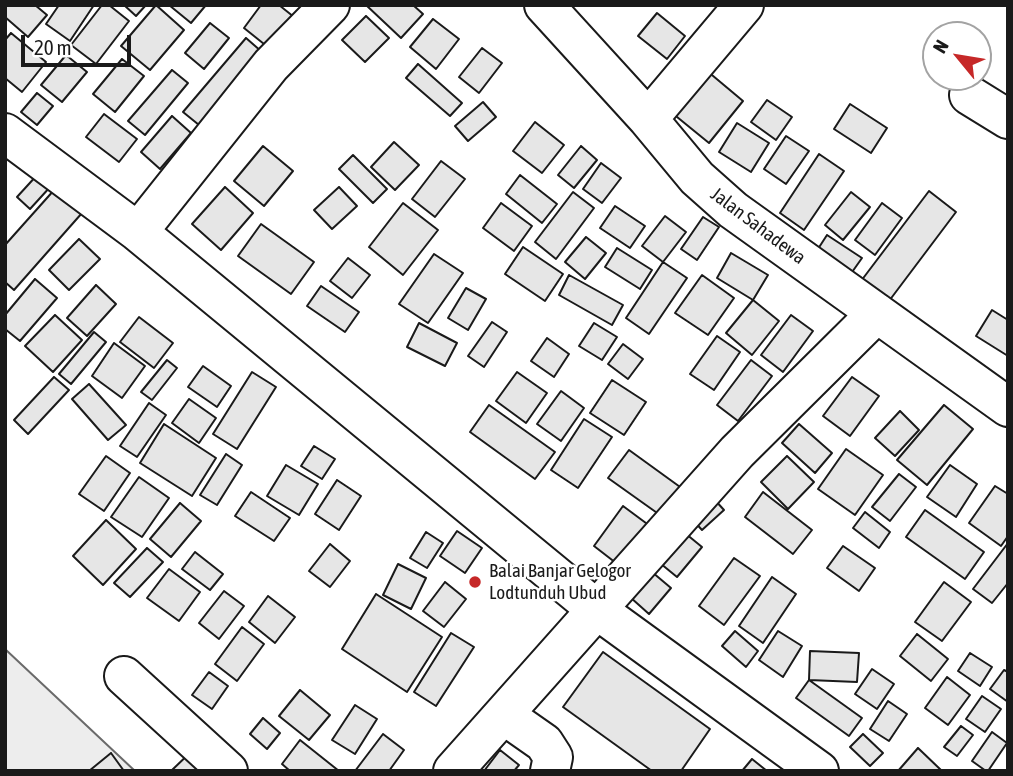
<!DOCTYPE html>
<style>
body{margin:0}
#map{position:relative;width:1013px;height:776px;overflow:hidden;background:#fff;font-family:"Asap Condensed",sans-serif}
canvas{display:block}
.frame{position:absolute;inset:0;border:7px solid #1a1a1a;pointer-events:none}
.north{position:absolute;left:922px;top:21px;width:70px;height:70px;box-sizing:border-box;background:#fff;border:2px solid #a3a3a3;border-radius:50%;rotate:300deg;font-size:19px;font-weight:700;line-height:28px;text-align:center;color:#1a1a1a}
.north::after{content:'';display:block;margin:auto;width:24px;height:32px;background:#c62828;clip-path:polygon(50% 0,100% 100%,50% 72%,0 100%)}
.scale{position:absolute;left:21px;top:35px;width:110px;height:32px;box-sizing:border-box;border:4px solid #1a1a1a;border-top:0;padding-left:9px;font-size:21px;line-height:24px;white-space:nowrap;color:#1a1a1a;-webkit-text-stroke:5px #fff;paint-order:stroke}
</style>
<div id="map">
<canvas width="1013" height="776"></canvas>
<div class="frame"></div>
<div class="north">N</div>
<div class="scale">20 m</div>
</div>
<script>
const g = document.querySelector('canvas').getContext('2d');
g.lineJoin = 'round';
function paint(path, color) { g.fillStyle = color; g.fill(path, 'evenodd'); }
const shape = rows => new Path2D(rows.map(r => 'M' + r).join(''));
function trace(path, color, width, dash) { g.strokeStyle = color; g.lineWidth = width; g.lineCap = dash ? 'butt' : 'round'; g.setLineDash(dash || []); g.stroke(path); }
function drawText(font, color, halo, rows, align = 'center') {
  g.font = font + ' "Asap Condensed",sans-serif'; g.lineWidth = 5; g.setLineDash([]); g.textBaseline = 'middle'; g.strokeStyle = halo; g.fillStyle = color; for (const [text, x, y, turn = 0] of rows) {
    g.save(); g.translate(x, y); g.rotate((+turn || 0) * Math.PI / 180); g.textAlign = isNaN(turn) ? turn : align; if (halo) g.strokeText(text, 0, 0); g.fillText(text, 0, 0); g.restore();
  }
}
const built = shape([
 [5,649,135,771,5,771,5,649]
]);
const building = shape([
 [5,5,35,5,47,15,28,37,5,17,5,5],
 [59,5,94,5,70,41,46,24,59,5],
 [102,5,109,5,129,21,96,64,71,45,102,5],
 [124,5,146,5,136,16,124,5],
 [156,5,184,30,150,70,121,46,156,5],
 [169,5,206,5,191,23,169,5],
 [261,5,279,5,294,17,269,48,244,28,261,5],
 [366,5,413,5,423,14,401,38,366,5],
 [657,13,685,36,667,59,638,36,657,13],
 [366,16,389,38,365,62,342,40,366,16],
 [433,19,459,39,436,69,410,47,433,19],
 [210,23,229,38,204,69,185,53,210,23],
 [11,33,46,62,22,92,5,78,5,40,11,33],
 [246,38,262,52,199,125,183,112,246,38],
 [482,48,502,63,479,93,459,77,482,48],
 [66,55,87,72,62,102,41,85,66,55],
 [122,59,144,76,115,112,93,94,122,59],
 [418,64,462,103,450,116,406,78,418,64],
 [700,65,743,101,709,143,666,108,700,65],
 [172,70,188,83,145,135,128,121,172,70],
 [37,93,53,106,37,125,21,112,37,93],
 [767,100,792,117,776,140,751,122,767,100],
 [483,102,496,117,468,141,455,126,483,102],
 [850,104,887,128,871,153,834,129,850,104],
 [104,114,137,139,119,162,86,137,104,114],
 [172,116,191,133,160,169,141,152,172,116],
 [535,122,564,145,542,173,513,151,535,122],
 [737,123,769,143,751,172,719,152,737,123],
 [786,136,809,151,786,184,764,169,786,136],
 [394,142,419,165,395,190,371,167,394,142],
 [263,146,293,171,264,206,234,181,263,146],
 [581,146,597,160,574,188,558,175,581,146],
 [819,154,844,171,804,230,780,213,819,154],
 [353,155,387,189,373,203,339,169,353,155],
 [441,161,465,179,435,217,412,199,441,161],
 [601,163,621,178,602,203,583,189,601,163],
 [38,174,51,186,30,209,17,197,38,174],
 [520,175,557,204,542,223,506,194,520,175],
 [225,187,253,213,221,250,192,224,225,187],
 [339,187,357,206,332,229,314,210,339,187],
 [55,189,82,213,14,290,5,282,5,245,55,189],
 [929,191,956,212,886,305,858,285,929,191],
 [573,192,594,208,556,259,535,242,573,192],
 [851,192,870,207,843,240,825,225,851,192],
 [403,203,438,230,403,275,369,247,403,203],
 [501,203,532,226,514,251,483,228,501,203],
 [882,203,902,218,875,255,855,240,882,203],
 [615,206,645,226,630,248,600,228,615,206],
 [665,216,686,232,663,262,642,246,665,216],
 [703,217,719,227,697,260,681,249,703,217],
 [261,224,314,262,291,294,238,256,261,224],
 [827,235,862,258,850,275,816,252,827,235],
 [586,237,606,253,585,279,565,262,586,237],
 [79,239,100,259,69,290,49,270,79,239],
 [523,247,563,274,545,301,505,274,523,247],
 [617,248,652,270,640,289,605,267,617,248],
 [731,253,768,275,753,300,717,278,731,253],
 [434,254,463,273,428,323,399,304,434,254],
 [348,258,370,275,352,298,330,281,348,258],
 [663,262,687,278,649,334,626,318,663,262],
 [569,275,623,305,612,325,559,295,569,275],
 [702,275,734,298,708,335,675,313,702,275],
 [35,279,57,298,20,341,5,329,5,315,35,279],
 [96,285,116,304,87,336,67,318,96,285],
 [321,286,359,312,345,332,307,306,321,286],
 [466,288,486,299,468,330,448,318,466,288],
 [753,300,779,321,752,355,726,333,753,300],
 [992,310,1008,320,1008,356,976,336,992,310],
 [55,315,82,340,53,372,25,346,55,315],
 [791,315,813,331,783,372,761,355,791,315],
 [139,317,173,343,154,368,120,342,139,317],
 [492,322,507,332,484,367,468,356,492,322],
 [419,323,457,343,445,366,407,347,419,323],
 [594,323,617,337,602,360,579,346,594,323],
 [94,332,106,342,71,384,59,374,94,332],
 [717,336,740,352,714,390,690,374,717,336],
 [547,338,569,354,554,377,531,361,547,338],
 [114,343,145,366,122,398,92,376,114,343],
 [623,344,643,359,628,379,608,364,623,344],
 [167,360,177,368,152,400,141,392,167,360],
 [751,360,772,376,738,421,717,405,751,360],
 [203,366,231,386,217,407,188,387,203,366],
 [252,372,276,387,237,449,213,434,252,372],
 [517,372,547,393,526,423,496,401,517,372],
 [54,377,69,390,28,434,14,420,54,377],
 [852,377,879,396,850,436,823,416,852,377],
 [612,380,646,402,624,435,590,413,612,380],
 [89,384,126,425,108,440,72,399,89,384],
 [561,391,584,408,561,441,537,424,561,391],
 [189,399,216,418,199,443,172,423,189,399],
 [149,403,166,415,137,457,120,446,149,403],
 [489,405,555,452,535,479,470,432,489,405],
 [944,405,973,429,927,485,897,460,944,405],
 [900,411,919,430,895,456,875,438,900,411],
 [584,419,612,437,578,488,551,470,584,419],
 [164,424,216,458,192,496,140,463,164,424],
 [799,424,832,453,815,473,782,443,799,424],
 [314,446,335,459,322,479,301,466,314,446],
 [846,449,883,475,855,515,818,489,846,449],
 [629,450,687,492,667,520,608,478,629,450],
 [226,454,242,465,217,505,200,495,226,454],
 [106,456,130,473,104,511,79,494,106,456],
 [787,456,814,482,788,509,761,482,787,456],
 [286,465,318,484,299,515,267,496,286,465],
 [950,465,977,484,956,517,927,497,950,465],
 [899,474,916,487,890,521,872,507,899,474],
 [139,477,169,498,142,537,111,517,139,477],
 [337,480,361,496,339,530,315,514,337,480],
 [995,486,1008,494,1008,536,1001,546,969,523,995,486],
 [251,492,290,518,274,541,235,516,251,492],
 [763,492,812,530,793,554,745,517,763,492],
 [714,499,724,510,702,530,692,519,714,499],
 [180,503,201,521,171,557,150,539,180,503],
 [623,506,654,529,625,570,594,546,623,506],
 [925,510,984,552,965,579,906,537,925,510],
 [865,512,890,532,879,548,853,528,865,512],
 [106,520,136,549,103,585,73,556,106,520],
 [680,529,702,547,677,577,655,559,680,529],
 [457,531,482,548,465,573,440,556,457,531],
 [426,532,443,543,427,568,410,558,426,532],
 [1008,543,1008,583,992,603,973,589,1008,543],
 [330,544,350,561,330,587,309,571,330,544],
 [843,546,875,568,859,591,827,568,843,546],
 [147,548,163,562,130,597,114,583,147,548],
 [195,552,223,574,210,590,182,569,195,552],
 [734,558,760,576,724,625,699,606,734,558],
 [398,564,426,578,411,609,383,595,398,564],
 [169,569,200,592,179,621,147,598,169,569],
 [652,572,671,588,649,614,630,597,652,572],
 [772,577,796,594,763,643,739,626,772,577],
 [445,582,466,599,444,627,423,611,445,582],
 [944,582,971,602,942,641,915,622,944,582],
 [224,591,244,606,219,639,199,623,224,591],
 [376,594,442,637,407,692,342,649,376,594],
 [268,596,295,617,275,643,249,622,268,596],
 [242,627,264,644,237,681,215,664,242,627],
 [735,631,758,651,746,667,722,646,735,631],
 [778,631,802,646,783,677,759,660,778,631],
 [451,633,474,647,436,706,414,692,451,633],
 [917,634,948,659,931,681,900,656,917,634],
 [810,651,859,653,857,682,809,680,810,651],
 [603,652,710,729,681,771,652,771,563,707,603,652],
 [970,653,992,667,980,686,958,671,970,653],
 [872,669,894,684,877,709,855,694,872,669],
 [1004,670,1008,672,1008,702,990,689,1004,670],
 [209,672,228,686,212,709,192,695,209,672],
 [947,677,970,695,948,725,925,708,947,677],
 [809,680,862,718,849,736,796,698,809,680],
 [300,690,330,715,309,740,279,716,300,690],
 [982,696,1001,709,985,732,966,719,982,696],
 [888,701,907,714,889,741,870,729,888,701],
 [355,705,377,719,355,754,332,740,355,705],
 [263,718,280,733,267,749,250,734,263,718],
 [961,726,973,735,957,756,944,747,961,726],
 [992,732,1007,743,988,771,986,771,972,761,992,732],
 [383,734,404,750,389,771,355,771,383,734],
 [863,734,883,753,870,766,850,747,863,734],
 [300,740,339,771,290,771,282,764,300,740],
 [196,747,207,771,171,771,196,747],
 [918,748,942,771,898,771,918,748],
 [500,750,519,765,514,771,484,771,500,750],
 [111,753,124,771,89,771,111,753],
 [752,759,767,771,742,771,752,759]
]);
const minor = shape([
 [544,5,648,119,697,178,733,210,1008,407],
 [969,95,1008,119],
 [648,119,744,5],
 [5,133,138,232,596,609,819,771],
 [138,232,271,65,330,5],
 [124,676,228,771],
 [504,715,544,743,553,757,550,771],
 [453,771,737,452,877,313]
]);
const markers = [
 [475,582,7,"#c62828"]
];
const streetNames = [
 ["Jalan Sahadewa",758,226,37]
];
const poiNames = [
 ["Balai Banjar Gelogor",489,571],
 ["Lodtunduh Ubud",489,593]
];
paint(built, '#ededed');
trace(built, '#6a6a6a', 2);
paint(building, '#e6e6e6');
trace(building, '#1a1a1a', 2);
trace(minor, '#1a1a1a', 42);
trace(minor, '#fff', 38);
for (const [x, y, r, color] of markers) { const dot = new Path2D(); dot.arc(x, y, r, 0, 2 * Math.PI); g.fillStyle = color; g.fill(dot); trace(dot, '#fff', 2.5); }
drawText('19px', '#1a1a1a', '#fff', streetNames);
drawText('19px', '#1a1a1a', '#fff', poiNames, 'left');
</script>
